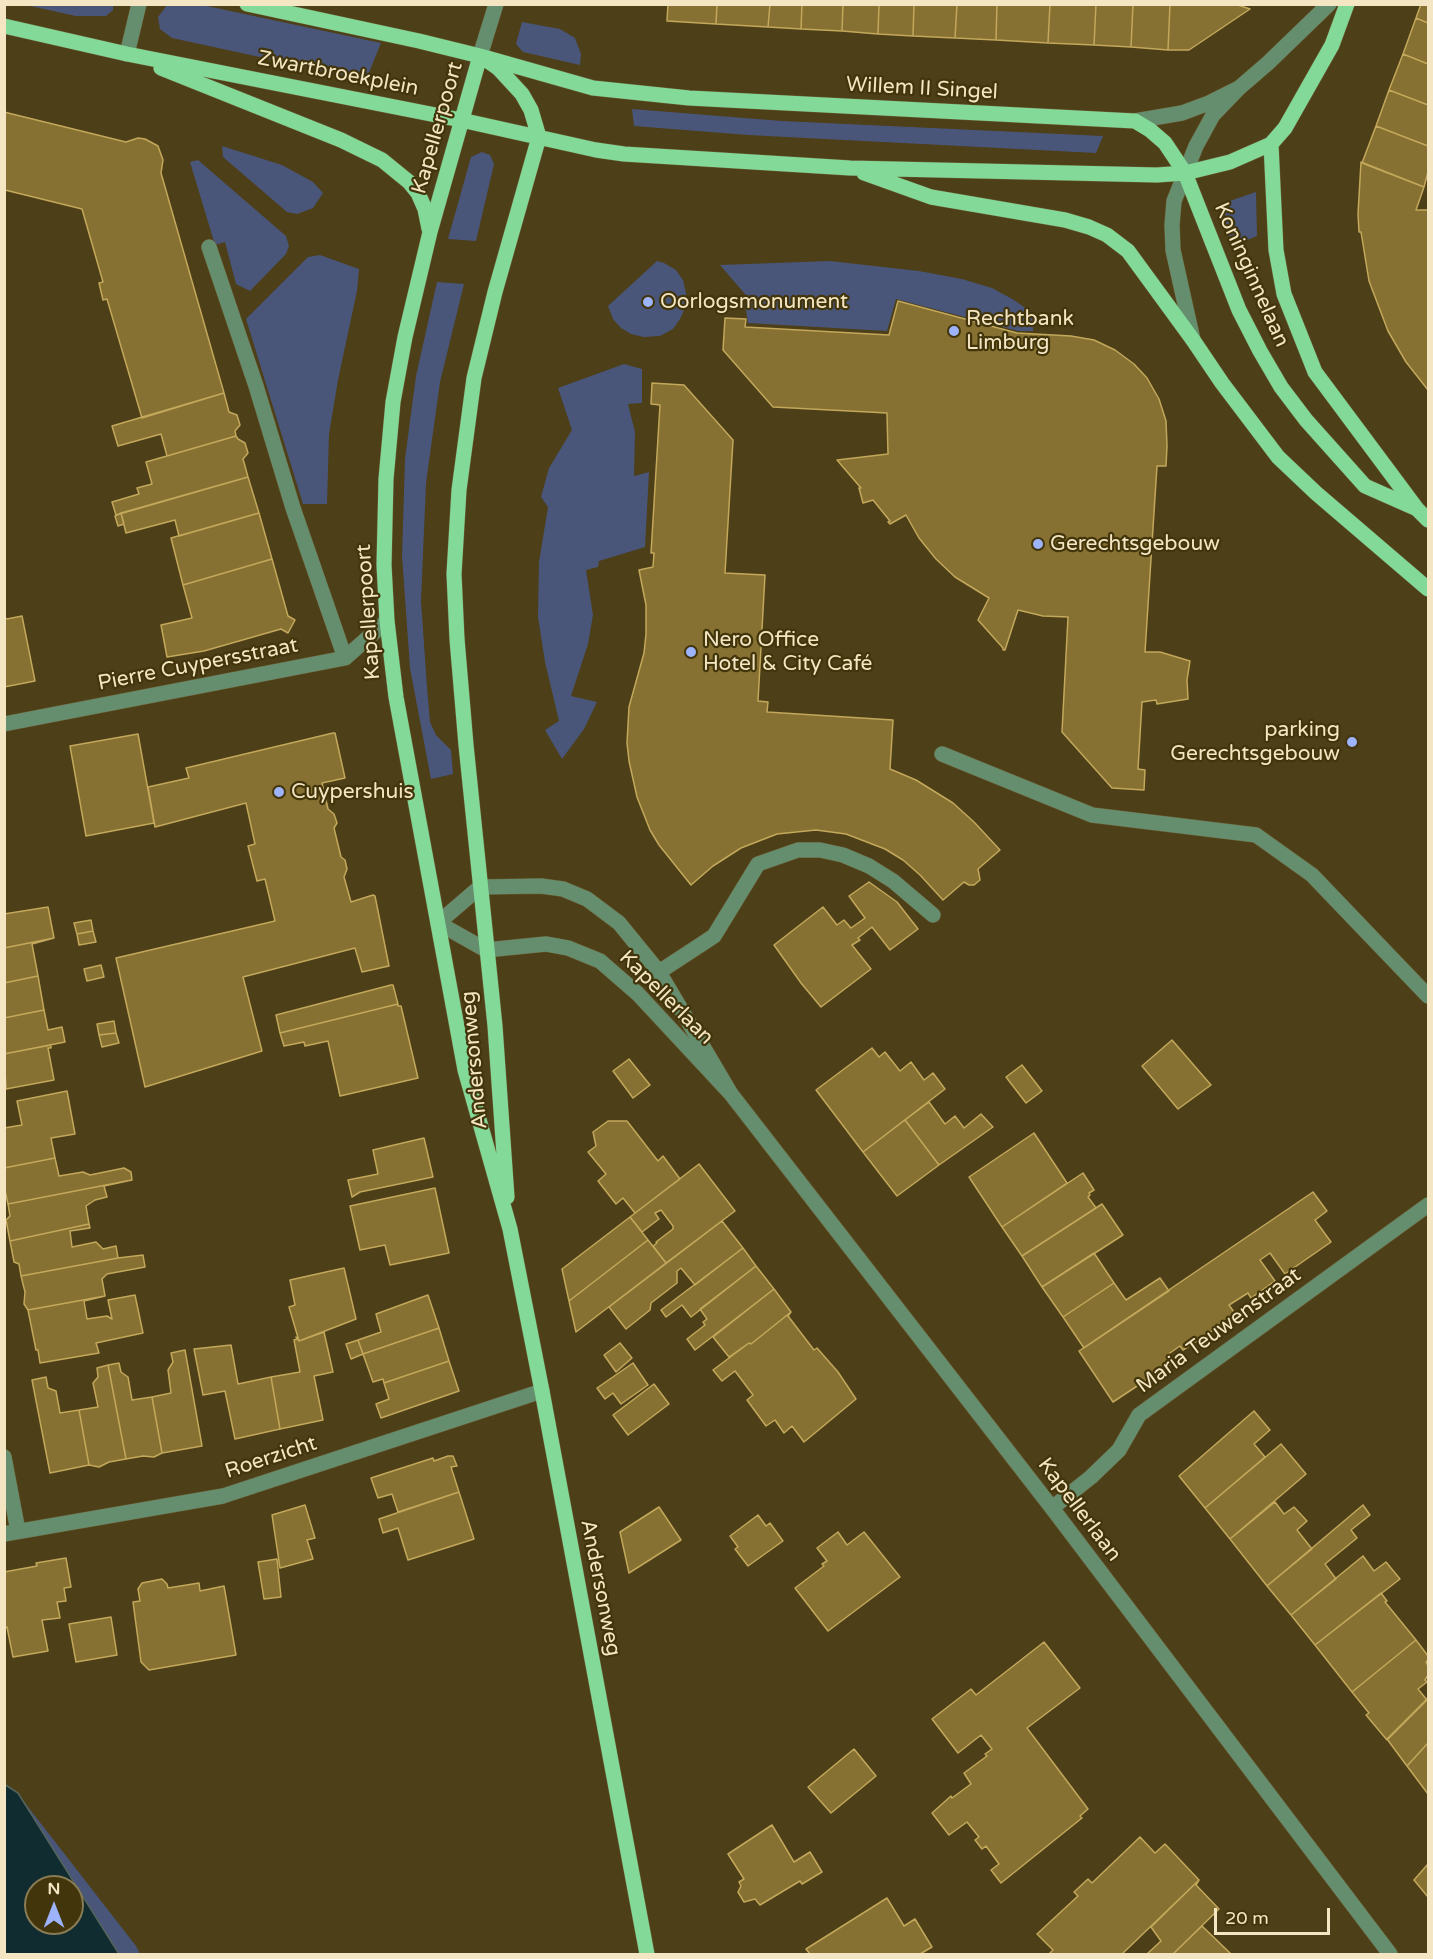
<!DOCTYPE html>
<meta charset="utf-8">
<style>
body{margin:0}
#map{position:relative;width:1433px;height:1959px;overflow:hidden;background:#4d3f17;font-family:"Varela Round",sans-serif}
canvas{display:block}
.frame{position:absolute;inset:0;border:6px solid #f4e6c2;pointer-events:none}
.north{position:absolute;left:24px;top:1875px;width:60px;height:60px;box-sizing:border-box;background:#42350b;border:2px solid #897c54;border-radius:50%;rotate:0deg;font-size:16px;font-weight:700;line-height:24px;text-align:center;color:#f4e6c2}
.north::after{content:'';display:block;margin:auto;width:21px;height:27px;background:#9db4fd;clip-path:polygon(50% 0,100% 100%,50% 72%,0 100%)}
.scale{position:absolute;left:1214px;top:1908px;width:116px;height:27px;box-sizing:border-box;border:3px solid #f4e6c2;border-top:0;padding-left:8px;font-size:18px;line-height:21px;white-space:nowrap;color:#f4e6c2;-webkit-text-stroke:4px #42350b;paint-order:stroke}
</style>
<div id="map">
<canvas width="1433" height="1959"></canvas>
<div class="frame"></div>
<div class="north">N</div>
<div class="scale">20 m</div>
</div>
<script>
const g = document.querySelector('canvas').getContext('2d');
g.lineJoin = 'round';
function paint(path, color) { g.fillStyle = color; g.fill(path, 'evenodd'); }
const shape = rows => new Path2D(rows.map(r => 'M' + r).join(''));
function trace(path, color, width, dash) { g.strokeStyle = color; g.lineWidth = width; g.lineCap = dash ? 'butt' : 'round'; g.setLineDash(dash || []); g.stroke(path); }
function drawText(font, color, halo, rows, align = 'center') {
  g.font = font + ' "Varela Round",sans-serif'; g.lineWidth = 4.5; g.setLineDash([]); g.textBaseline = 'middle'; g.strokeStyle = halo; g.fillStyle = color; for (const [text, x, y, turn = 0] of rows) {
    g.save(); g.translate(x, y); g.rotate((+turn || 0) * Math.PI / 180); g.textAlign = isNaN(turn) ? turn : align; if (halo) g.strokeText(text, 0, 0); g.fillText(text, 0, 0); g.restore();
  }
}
const green = shape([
 [26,5,113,5,113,10,106,16,76,16],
 [167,5,202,5,381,43,366,80,172,38,160,29,158,17],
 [522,22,560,29,575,38,581,54,580,65,523,52,516,44],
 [632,109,782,121,1103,136,1096,153,748,135,634,126],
 [222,146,282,165,313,182,323,193,313,208,297,214,287,212,223,157],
 [482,152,490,155,494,164,476,241,448,239,471,157],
 [198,160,286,236,289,246,286,254,250,291,236,284,225,242,215,245,190,162],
 [1256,192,1257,236,1232,246,1218,205],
 [320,255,359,269,357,291,338,380,329,434,327,504,303,504,246,319,308,257],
 [657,261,664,263,676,270,683,280,686,293,686,306,680,319,673,329,660,336,644,337,631,334,621,328,613,319,608,306],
 [830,261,919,271,962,279,992,288,1014,300,1034,314,1033,331,1018,331,896,299,887,331,748,323,745,304,751,301,720,265],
 [437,282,464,284,440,382,426,483,421,601,427,687,430,722,436,735,451,750,453,774,431,779,410,668,402,556,405,459,416,376],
 [624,364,642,369,642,403,628,404,635,432,634,476,649,472,645,547,599,561,598,567,586,570,593,615,588,644,571,696,597,702,584,729,562,759,545,730,559,721,545,662,538,617,539,562,548,507,541,497,549,468,572,430,558,388],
 [4,1784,18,1794,136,1946,140,1954,5,1954],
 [36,1887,72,1887,72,1923,36,1923]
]);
const water = shape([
 [4,1784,18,1793,119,1954,5,1954,4,1784],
 [36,1887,72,1887,72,1923,36,1923,36,1887]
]);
const building = shape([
 [668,4,717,4,716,24,667,21,668,4],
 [717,4,770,4,768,27,716,24,717,4],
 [770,4,802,4,801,29,768,27,770,4],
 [802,4,843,4,842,31,801,29,802,4],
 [843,4,879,4,878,34,842,31,843,4],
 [879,4,914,4,913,36,878,34,879,4],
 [914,4,957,4,955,38,913,36,914,4],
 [957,4,997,4,996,40,955,38,957,4],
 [997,4,1050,4,1048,43,996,40,997,4],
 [1050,4,1096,4,1094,45,1048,43,1050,4],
 [1096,4,1133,4,1131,47,1094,45,1096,4],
 [1133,4,1170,4,1168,50,1131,47,1133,4],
 [1170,4,1235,4,1250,9,1189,50,1168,50,1170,4],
 [1421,4,1428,4,1428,23,1416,18,1421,4],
 [1416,18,1428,23,1428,64,1403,54,1416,18],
 [1403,54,1428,64,1428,105,1389,90,1403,54],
 [1389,90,1428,105,1428,146,1376,126,1389,90],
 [4,112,126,142,138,138,145,139,158,146,163,160,161,173,224,393,142,418,107,299,103,300,99,283,103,282,82,209,5,190,4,193,4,112],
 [1376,126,1428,146,1428,172,1424,187,1362,163,1376,126],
 [1361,162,1424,187,1416,210,1428,210,1428,390,1406,362,1388,331,1369,281,1361,232,1359,232,1358,214,1361,162],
 [898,301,1017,333,1071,336,1094,340,1115,350,1134,364,1147,378,1159,399,1166,421,1167,446,1166,466,1157,466,1145,652,1160,652,1190,661,1187,680,1188,699,1157,704,1156,700,1142,702,1138,769,1145,770,1144,790,1112,788,1062,732,1068,617,1043,616,1018,610,1005,650,1003,650,1003,648,978,620,989,598,955,577,936,559,919,538,906,515,890,524,888,522,890,521,873,500,863,503,859,488,861,488,837,460,888,454,887,413,773,407,723,350,725,318,746,319,745,327,889,335,898,301],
 [652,383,684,385,733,440,725,573,765,575,758,701,768,702,767,712,893,720,890,769,916,780,953,803,974,822,1000,850,978,869,980,880,974,885,969,885,964,882,943,900,920,875,903,860,885,849,846,834,816,830,777,834,741,848,713,866,691,885,659,845,650,830,637,797,629,761,627,743,629,707,644,653,646,634,646,605,639,570,653,567,654,553,651,553,660,405,651,404,652,383],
 [224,393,229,412,237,415,240,425,235,431,236,436,167,456,161,434,118,446,112,426,224,393],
 [236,436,238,439,245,443,248,453,243,459,248,477,116,515,112,502,139,494,137,488,152,484,146,462,236,436],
 [248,477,259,513,179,536,175,520,126,533,121,513,248,477],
 [121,513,124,524,118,526,115,516,121,513],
 [259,513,272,559,183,585,171,538,259,513],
 [272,559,288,616,295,620,288,633,281,629,204,651,167,657,161,625,192,618,183,585,272,559],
 [22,616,35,681,4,687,4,617,7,619,22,616],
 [333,733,335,733,345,778,322,783,328,809,334,814,337,823,334,828,341,857,345,860,347,869,344,877,351,902,373,895,375,896,389,966,362,972,355,948,243,977,262,1051,145,1087,116,958,275,921,265,879,257,881,248,846,255,844,246,803,155,827,148,787,189,778,186,768,333,733],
 [138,734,154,823,86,836,70,746,138,734],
 [869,882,897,902,918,929,890,950,872,927,858,938,860,940,852,945,871,969,821,1007,801,983,774,945,823,907,837,925,844,920,851,928,865,918,849,896,869,882],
 [48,907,54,938,4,948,4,914,48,907],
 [91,920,93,931,77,934,74,923,91,920],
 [93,931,96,942,79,945,77,934,93,931],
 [54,938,32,944,38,976,4,983,4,948,54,938],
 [101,965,104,977,87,981,84,969,101,965],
 [38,976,44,1010,4,1018,4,983,38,976],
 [391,985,393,985,398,1004,280,1033,276,1015,391,985],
 [398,1004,398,1006,401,1006,418,1078,340,1096,328,1041,305,1046,304,1042,284,1046,280,1033,398,1004],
 [44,1010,48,1030,62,1027,65,1042,4,1054,4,1018,44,1010],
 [114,1021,116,1033,99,1035,97,1024,114,1021],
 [116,1033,119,1043,102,1047,99,1035,116,1033],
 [1172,1040,1211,1085,1178,1109,1142,1066,1172,1040],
 [51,1045,51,1048,48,1048,54,1080,6,1089,4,1054,51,1045],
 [872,1048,879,1057,885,1052,900,1071,911,1062,924,1080,933,1073,945,1089,863,1152,816,1090,872,1048],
 [629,1059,650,1085,633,1098,613,1071,629,1059],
 [1022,1065,1042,1091,1026,1103,1006,1077,1022,1065],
 [67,1091,75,1134,51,1138,55,1158,4,1168,4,1128,22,1125,17,1101,67,1091],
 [929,1102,945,1124,955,1116,964,1128,981,1114,993,1127,939,1165,905,1120,929,1102],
 [905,1120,939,1165,897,1196,863,1152,905,1120],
 [608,1121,627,1121,658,1161,663,1156,680,1179,635,1213,623,1198,616,1204,598,1181,606,1174,588,1152,596,1146,593,1132,608,1121],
 [1034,1133,1067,1183,1002,1227,969,1177,1034,1133],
 [424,1138,433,1177,360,1192,352,1197,348,1180,378,1174,373,1150,424,1138],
 [55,1158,59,1176,83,1172,90,1175,124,1168,131,1172,132,1180,8,1204,4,1186,4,1168,55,1158],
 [699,1164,735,1211,666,1263,653,1246,657,1243,656,1242,673,1229,673,1226,661,1210,655,1213,659,1219,642,1232,630,1217,699,1164],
 [1083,1173,1094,1190,1089,1193,1090,1195,1088,1197,1096,1208,1022,1256,1002,1227,1083,1173],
 [132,1180,104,1186,107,1197,95,1200,86,1206,89,1224,10,1241,6,1220,10,1216,8,1204,132,1180],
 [435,1188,449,1253,390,1265,385,1245,360,1250,350,1206,435,1188],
 [1313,1192,1327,1211,1315,1220,1331,1242,1285,1274,1270,1253,1260,1260,1275,1281,1251,1298,1248,1293,1229,1305,1236,1315,1183,1350,1180,1346,1167,1355,1172,1363,1113,1402,1079,1351,1313,1192],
 [1102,1204,1123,1235,1042,1287,1022,1256,1102,1204],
 [630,1217,648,1240,569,1301,562,1269,630,1217],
 [722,1221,743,1248,695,1285,681,1268,677,1271,677,1283,651,1303,650,1310,626,1329,609,1307,722,1221],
 [89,1224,90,1228,70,1231,72,1247,96,1242,103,1249,116,1246,118,1258,21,1276,19,1264,14,1262,10,1241,89,1224],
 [648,1240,666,1263,576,1332,569,1301,648,1240],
 [743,1248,756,1266,691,1317,682,1305,666,1317,661,1310,743,1248],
 [1094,1253,1114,1283,1063,1317,1042,1287,1094,1253],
 [143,1255,145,1267,107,1274,102,1279,105,1296,28,1310,24,1304,25,1292,21,1276,118,1258,143,1255],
 [756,1266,774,1289,695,1350,687,1339,705,1325,703,1322,707,1319,700,1309,756,1266],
 [344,1268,356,1319,299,1341,289,1307,295,1305,290,1280,344,1268],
 [1160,1278,1169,1291,1084,1348,1063,1317,1114,1283,1126,1300,1160,1278],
 [774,1289,791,1312,751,1344,749,1343,729,1357,713,1337,774,1289],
 [135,1295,143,1333,96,1343,99,1353,40,1363,38,1350,36,1350,28,1310,105,1296,84,1301,87,1319,107,1316,112,1319,108,1300,135,1295],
 [428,1295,439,1328,363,1354,358,1340,381,1332,376,1314,428,1295],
 [791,1312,788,1316,814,1350,817,1348,838,1372,856,1399,804,1442,792,1426,784,1433,775,1420,766,1426,747,1400,753,1395,735,1371,722,1381,713,1370,749,1343,751,1344,791,1312],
 [439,1328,449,1361,384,1383,383,1379,373,1382,363,1354,439,1328],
 [324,1332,333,1372,314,1376,323,1420,280,1429,271,1377,300,1372,294,1340,297,1339,296,1337,299,1341,324,1332],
 [358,1340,363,1354,351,1359,346,1344,358,1340],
 [620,1343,632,1358,616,1372,604,1355,620,1343],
 [231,1345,238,1384,271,1377,280,1429,235,1439,225,1391,203,1395,194,1349,231,1345],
 [185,1350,202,1446,162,1453,152,1397,171,1393,168,1370,173,1362,171,1353,185,1350],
 [449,1361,459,1391,381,1418,376,1404,389,1399,384,1383,449,1361],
 [119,1363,121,1372,128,1377,132,1400,152,1397,162,1453,154,1457,143,1456,126,1459,108,1365,119,1363],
 [633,1363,648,1385,621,1404,613,1393,605,1399,597,1388,633,1363],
 [108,1365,126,1459,109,1462,99,1467,89,1465,79,1410,98,1407,93,1383,98,1377,97,1368,108,1365],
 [46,1377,48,1388,56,1391,60,1413,79,1410,89,1465,50,1473,32,1380,46,1377],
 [654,1384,669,1404,628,1435,613,1415,654,1384],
 [1254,1411,1270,1430,1254,1444,1265,1457,1205,1508,1179,1476,1254,1411],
 [1281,1444,1306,1474,1230,1539,1205,1508,1281,1444],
 [448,1456,453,1456,457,1466,451,1467,459,1492,398,1512,392,1494,378,1498,371,1478,433,1458,434,1461,448,1456],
 [459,1492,474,1539,408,1560,398,1528,383,1533,379,1519,459,1492],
 [1275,1502,1284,1514,1294,1507,1307,1521,1297,1530,1312,1549,1267,1586,1230,1539,1275,1502],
 [305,1505,315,1538,307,1540,313,1559,280,1568,272,1515,305,1505],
 [1363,1505,1370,1515,1351,1530,1357,1538,1325,1564,1336,1579,1291,1615,1267,1586,1363,1505],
 [659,1507,681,1540,629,1573,620,1532,659,1507],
 [758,1515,766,1526,770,1523,783,1541,748,1566,735,1549,738,1547,730,1536,758,1515],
 [838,1532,847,1545,864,1532,900,1577,828,1631,795,1588,824,1566,822,1564,827,1561,817,1548,838,1532],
 [1363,1556,1374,1571,1386,1562,1400,1579,1315,1645,1291,1615,1363,1556],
 [66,1558,71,1587,64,1588,66,1601,57,1602,60,1618,42,1620,48,1651,13,1657,7,1627,4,1628,4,1572,37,1566,36,1563,66,1558],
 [277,1559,281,1597,264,1599,258,1562,277,1559],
 [162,1579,167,1584,168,1588,199,1583,200,1591,224,1586,236,1655,149,1670,141,1662,133,1602,140,1601,138,1589,142,1583,162,1579],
 [1381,1593,1387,1601,1385,1602,1416,1640,1352,1692,1315,1645,1381,1593],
 [111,1617,117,1655,76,1662,69,1624,111,1617],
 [1416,1640,1428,1656,1428,1660,1426,1662,1428,1666,1428,1675,1425,1680,1427,1682,1418,1689,1427,1700,1387,1740,1366,1715,1369,1713,1352,1692,1416,1640],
 [1044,1642,1080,1688,1027,1728,1088,1809,1080,1816,1082,1818,1001,1883,991,1870,999,1864,986,1846,982,1849,975,1840,979,1837,967,1822,949,1835,932,1813,951,1796,952,1798,971,1784,964,1773,987,1756,985,1754,992,1749,981,1735,958,1753,932,1719,971,1689,976,1695,1044,1642],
 [1428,1698,1428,1743,1407,1766,1387,1739,1428,1698],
 [1428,1743,1428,1794,1407,1766,1428,1743],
 [854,1749,876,1776,831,1813,808,1787,854,1749],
 [772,1825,794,1862,810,1852,822,1872,802,1884,800,1881,760,1905,755,1899,744,1902,738,1892,741,1886,739,1882,744,1879,728,1854,772,1825],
 [1140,1837,1155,1853,1165,1844,1199,1880,1122,1954,1049,1954,1053,1950,1037,1934,1078,1896,1074,1892,1088,1879,1092,1883,1140,1837],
 [1428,1864,1428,1897,1414,1880,1428,1864],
 [1199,1880,1196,1885,1219,1909,1173,1954,1147,1954,1161,1941,1151,1927,1199,1880],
 [887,1898,904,1926,915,1919,932,1947,920,1954,810,1954,806,1949,887,1898],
 [1202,1926,1231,1954,1173,1954,1202,1926]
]);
const minor = shape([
 [127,54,139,4],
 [480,56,496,4],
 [1135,121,1182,113,1209,103,1239,88,1268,63,1329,4],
 [209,247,256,386,293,508,345,658],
 [1193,340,1173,250,1172,225,1174,201,1196,146,1213,115,1239,88],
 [4,724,345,658,387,621],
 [942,754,1092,815,1256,835,1312,875,1428,996],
 [659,972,714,936,758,864,798,850,820,850,843,855,869,866,893,881,933,915],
 [731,1094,659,972,619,923,587,899,563,889,541,886,480,887,438,923,486,950,546,944,568,948,600,961,638,994,731,1094,1052,1508,1390,1954],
 [4,1457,18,1531],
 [1052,1508,1091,1477,1119,1450,1139,1415,1428,1205],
 [4,1534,223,1496,542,1391]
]);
const major = shape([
 [247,4,419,41,480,56,593,88,689,98,1135,121,1150,130,1165,143,1185,173,1239,310,1260,351,1281,387,1306,420,1365,486,1417,509],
 [4,26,127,54,461,120,596,150,624,154,850,168,1157,175,1185,173,1230,162,1271,144,1285,128,1332,45,1347,4],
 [480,56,430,232,405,337,393,402,386,479,384,565,387,621,396,697,465,1070,510,1229,542,1391,647,1954],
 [488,61,498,68,522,94,531,110,539,137,495,292,474,378,459,490,454,574,457,639,466,745,495,1026,507,1197],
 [161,68,341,140,382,160,409,182,418,193,425,209,429,229],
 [1271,144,1276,250,1284,294,1315,372,1417,509,1428,520],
 [864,173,931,197,1065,220,1089,227,1107,235,1128,251,1193,340,1222,383,1278,457,1316,493,1428,589]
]);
const markers = [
 [648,302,6,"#9db4fd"],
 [954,331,6,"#9db4fd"],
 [1038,544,6,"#9db4fd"],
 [691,652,6,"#9db4fd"],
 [1352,742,6,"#9db4fd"],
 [279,792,6,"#9db4fd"]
];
const streetNames = [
 ["Zwartbroekplein",338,74,11],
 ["Willem II Singel",922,89,3],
 ["Kapellerpoort",438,128,-74],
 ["Koninginnelaan",1251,275,66],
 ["Kapellerpoort",369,612,-94],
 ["Pierre Cuypersstraat",198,665,-11],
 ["Kapellerlaan",666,998,45],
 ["Andersonweg",475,1060,-95],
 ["Maria Teuwenstraat",1219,1331,-36],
 ["Roerzicht",271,1458,-18],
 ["Kapellerlaan",1079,1510,53],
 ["Andersonweg",600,1588,79]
];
const poiNames = [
 ["Oorlogsmonument",660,302],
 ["Rechtbank",966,319],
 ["Limburg",966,343],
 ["Gerechtsgebouw",1050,544],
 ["Nero Office",703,640],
 ["Hotel & City Café",703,664],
 ["parking",1340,730,"right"],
 ["Gerechtsgebouw",1340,754,"right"],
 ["Cuypershuis",291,792]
];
paint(green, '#4a557a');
paint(water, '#102c31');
trace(water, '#54645c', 1.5);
paint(building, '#867132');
trace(building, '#c3a85c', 1.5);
trace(minor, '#6b5d36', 16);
trace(major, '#6b5d36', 16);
trace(minor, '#658e6e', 15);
trace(major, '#82d998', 15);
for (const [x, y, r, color] of markers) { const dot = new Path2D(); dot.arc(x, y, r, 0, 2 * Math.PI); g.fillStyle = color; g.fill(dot); trace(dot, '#42350b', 2); }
drawText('21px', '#f4e6c2', '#42350b', streetNames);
drawText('21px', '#f4e6c2', '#42350b', poiNames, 'left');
</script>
